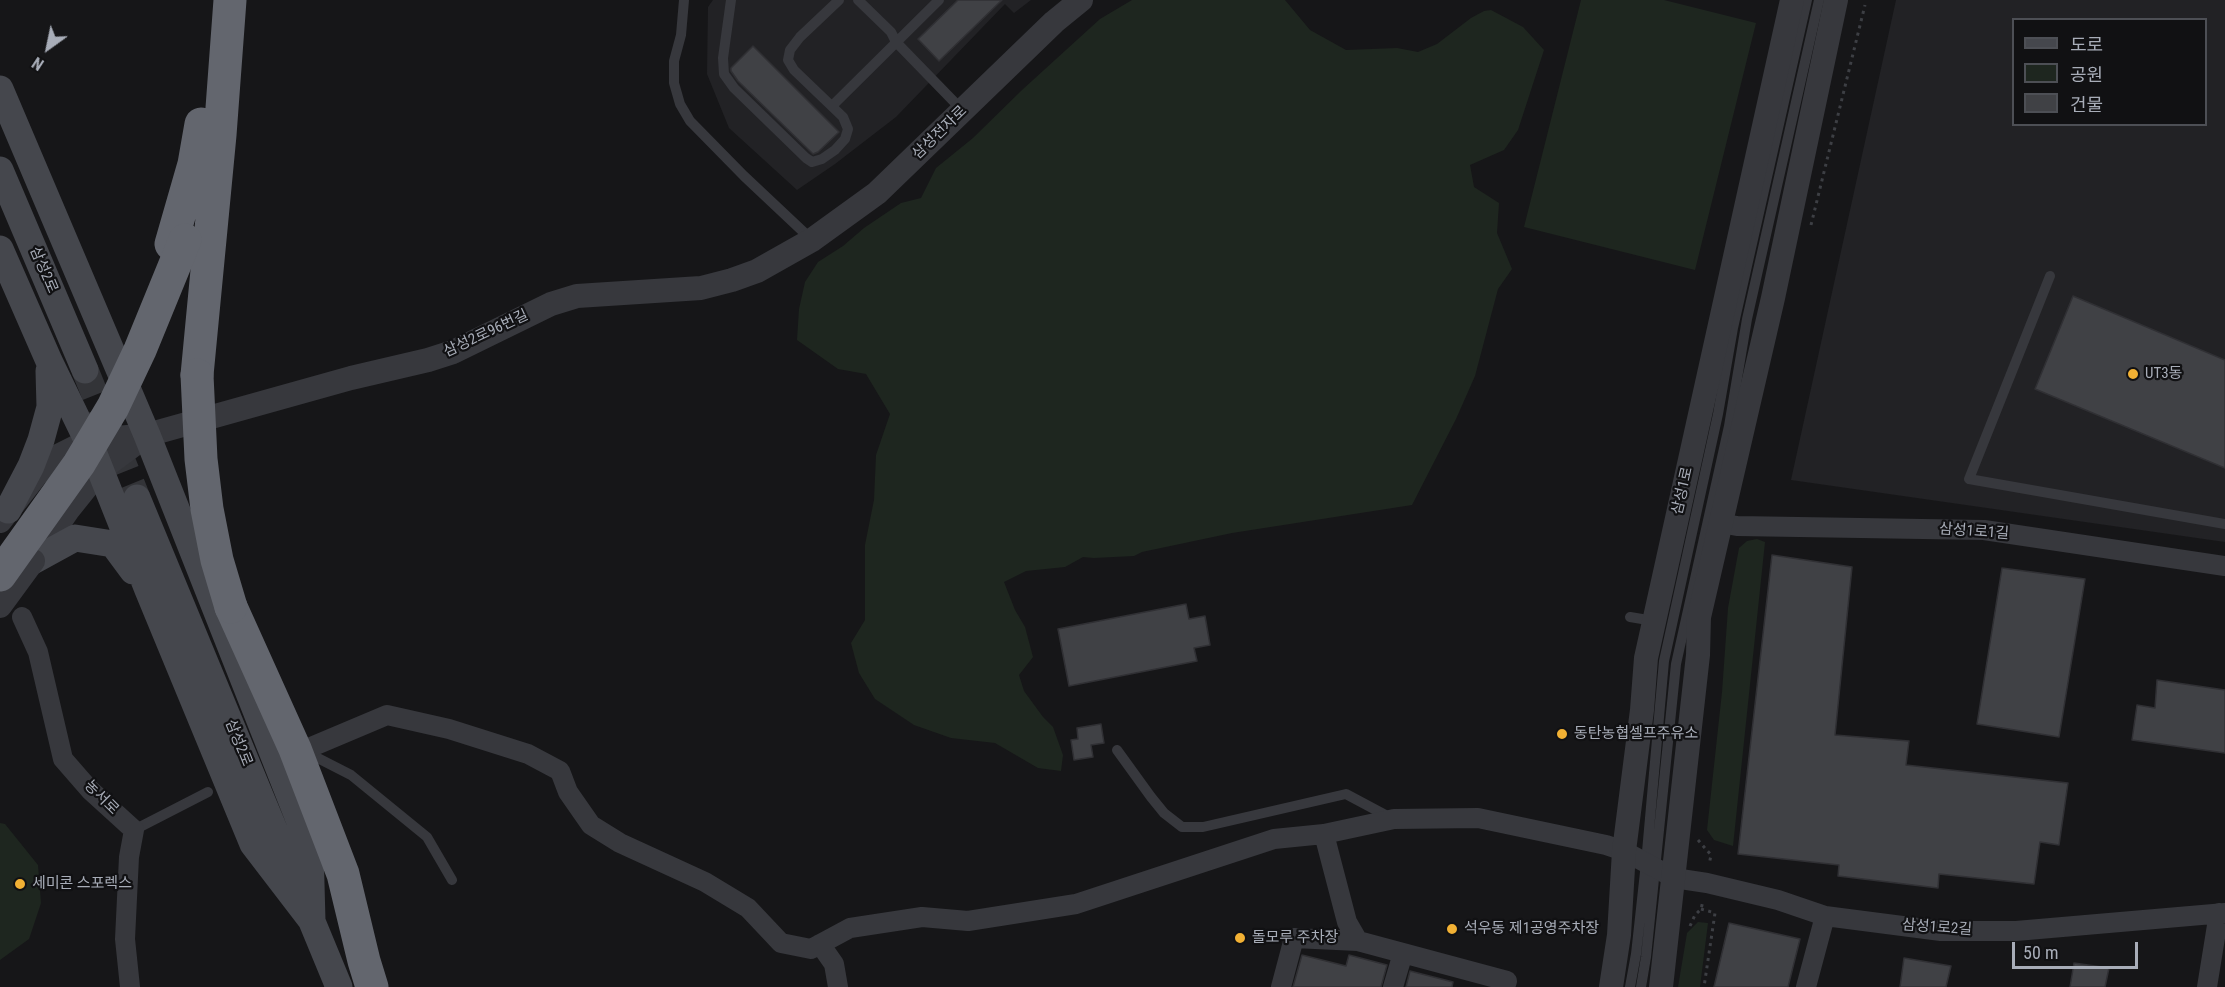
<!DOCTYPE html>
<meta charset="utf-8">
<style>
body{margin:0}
#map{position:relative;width:2225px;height:987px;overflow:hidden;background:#161618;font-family:"Roboto Condensed","Noto Sans KR",sans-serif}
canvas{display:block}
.legend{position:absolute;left:2012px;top:18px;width:195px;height:108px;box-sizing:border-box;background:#111113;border:2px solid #4d4f55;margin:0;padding:8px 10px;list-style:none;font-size:18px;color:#a8adb8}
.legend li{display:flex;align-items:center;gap:12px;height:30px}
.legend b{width:30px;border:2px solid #4d4f55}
.north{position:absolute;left:18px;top:18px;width:60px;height:60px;-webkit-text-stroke:4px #111113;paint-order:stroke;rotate:213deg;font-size:16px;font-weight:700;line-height:24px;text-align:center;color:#a8adb8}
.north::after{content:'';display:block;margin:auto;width:21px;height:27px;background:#a8adb8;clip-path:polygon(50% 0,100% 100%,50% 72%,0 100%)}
.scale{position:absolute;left:2012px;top:942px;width:126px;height:27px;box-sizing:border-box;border:3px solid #a8adb8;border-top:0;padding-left:8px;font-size:18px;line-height:21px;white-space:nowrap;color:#a8adb8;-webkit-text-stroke:4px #111113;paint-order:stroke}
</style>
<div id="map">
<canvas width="2225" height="987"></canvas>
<ul class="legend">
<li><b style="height:8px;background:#45474d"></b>도로</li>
<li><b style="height:16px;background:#1e261f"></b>공원</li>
<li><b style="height:16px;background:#404145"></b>건물</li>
</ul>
<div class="north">N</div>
<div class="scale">50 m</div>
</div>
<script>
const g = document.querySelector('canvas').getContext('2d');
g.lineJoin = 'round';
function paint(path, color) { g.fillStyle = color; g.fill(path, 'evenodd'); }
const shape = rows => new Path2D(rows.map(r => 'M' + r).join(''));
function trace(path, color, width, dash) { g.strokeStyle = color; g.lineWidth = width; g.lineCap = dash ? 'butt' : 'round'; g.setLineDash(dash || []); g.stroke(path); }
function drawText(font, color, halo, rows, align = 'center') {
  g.font = font + ' "Roboto Condensed","Noto Sans KR",sans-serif'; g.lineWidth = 4.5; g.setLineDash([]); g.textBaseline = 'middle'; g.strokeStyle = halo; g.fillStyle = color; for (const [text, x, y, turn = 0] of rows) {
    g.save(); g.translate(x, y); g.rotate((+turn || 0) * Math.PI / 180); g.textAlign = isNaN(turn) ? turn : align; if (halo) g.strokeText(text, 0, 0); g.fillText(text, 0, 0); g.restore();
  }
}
const built = shape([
 [713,0,1031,0,1014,13,1005,4,896,117,835,164,797,190,729,128,707,74,708,7],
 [1896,0,2225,0,2225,542,1791,480],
 [2014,20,2206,20,2206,124,2014,124]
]);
const green = shape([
 [1132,0,1285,0,1310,30,1346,50,1397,48,1418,52,1437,44,1471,18,1484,11,1491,10,1523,27,1544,50,1518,130,1504,150,1470,165,1474,187,1499,203,1497,233,1512,269,1498,289,1475,376,1456,419,1412,505,1232,533,1142,552,1134,556,1094,558,1083,557,1065,567,1026,571,1004,582,1015,610,1025,627,1033,657,1019,675,1024,691,1043,717,1053,727,1063,755,1061,771,1038,768,995,743,951,738,914,725,875,699,859,673,851,643,865,620,865,545,874,500,876,455,890,414,866,374,838,369,797,340,799,309,805,282,818,262,843,246,864,228,901,203,921,198,936,168,973,138,1022,90,1100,19],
 [1581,0,1664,0,1756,23,1695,270,1524,227],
 [1757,539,1765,542,1733,846,1714,840,1707,830,1722,692,1728,608,1739,548,1747,541],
 [0,823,5,824,38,865,41,903,29,939,0,960],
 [1698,922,1708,923,1700,987,1678,987,1687,933]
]);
const building = shape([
 [958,0,1002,0,939,61,918,39,958,0],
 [753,46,839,132,818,152,813,154,811,152,738,81,731,71,731,68,753,46],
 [2073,296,2225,360,2225,468,2035,389,2073,296],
 [1772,555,1852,567,1835,735,1909,741,1906,765,2068,783,2059,845,2040,842,2034,884,1939,874,1938,888,1838,876,1839,865,1738,854,1772,555],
 [2002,568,2085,579,2059,737,1977,724,2002,568],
 [1186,604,1189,619,1205,616,1210,645,1194,648,1197,661,1069,686,1058,629,1186,604],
 [2157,680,2225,690,2225,753,2132,740,2137,705,2155,708,2157,680],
 [1101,724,1104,743,1091,745,1093,757,1074,760,1071,740,1078,739,1077,728,1101,724],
 [1729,923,1800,939,1788,987,1714,987,1729,923],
 [1302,955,1346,966,1349,955,1387,965,1381,987,1293,987,1302,955],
 [1904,958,1951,966,1946,987,1900,987,1904,958],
 [2074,963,2109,968,2105,987,2070,987,2074,963],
 [1410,971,1453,982,1452,987,1406,987,1410,971]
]);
const secondaryTunnel = shape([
 [85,370,137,498]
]);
const path = shape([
 [1811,225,1865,5],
 [1698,840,1711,855,1709,865],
 [1701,909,1715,913,1704,987],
 [1690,926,1695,915,1701,909,1703,901]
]);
const service = shape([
 [684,0,681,35,674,61,674,83,680,104,690,121,744,176,812,240],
 [731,0,723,58,724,74,734,88,806,158,812,162,822,159,835,150,845,139,848,129,843,117,794,70,788,60,790,50,800,37,839,0],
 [858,0,891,32,896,42,963,111],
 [832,106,939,0],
 [2050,276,1969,479,2225,524],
 [1630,617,1654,621],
 [1117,750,1151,797,1164,813,1182,827,1203,827,1346,794,1391,818],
 [304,751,351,775,427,837,452,880],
 [134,830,208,792],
 [1630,987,1636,954,1646,863,1664,661,1718,414,1733,328,1807,0],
 [1641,987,1646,957,1676,664,1729,426,1747,319,1819,0]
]);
const minor = shape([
 [1720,523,1737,526,1984,530,2225,566],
 [22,617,38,652,63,759,90,790,134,830,129,857,125,939,130,987],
 [304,750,387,715,449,729,528,754,560,771,568,792,591,825,620,843,705,882,748,908,781,943,811,949,850,928,922,917,968,921,1076,904,1274,839,1324,834,1394,819,1478,818,1606,845,1624,851,1674,878,1707,883,1778,900,1825,916,1941,931,2016,931,2225,913],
 [1324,834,1347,922,1358,941],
 [820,944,834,964,838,987],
 [1281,987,1294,938,1358,941,1507,981,1505,987],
 [1393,987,1403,953],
 [1806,987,1825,916],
 [2207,987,2219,913]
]);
const tertiary = shape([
 [0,521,36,475,56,457,88,441,147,435,351,378,428,360,453,352,551,304,577,296,701,288,732,280,757,271,812,240,877,193,1054,22,1081,0],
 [33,561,68,510,100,470,147,435],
 [1611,987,1619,935,1624,851,1642,710,1646,658,1792,0],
 [1661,987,1698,655,1699,617,1773,298,1836,0]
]);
const secondary = shape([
 [0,89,147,435,310,847,312,921],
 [0,170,85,370],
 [0,249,49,361,94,454,148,590,253,844,312,921],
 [137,498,339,987],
 [8,510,31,466,41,440,50,407,49,371],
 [33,561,75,538,113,544,133,571]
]);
const motorway = shape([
 [171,244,194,164,201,124],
 [197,375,220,135,230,0],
 [231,607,295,749,343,874,364,961,372,987]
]);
const tertiaryBridge = shape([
 [0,606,33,561]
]);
const motorwayBridge = shape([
 [197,375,201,459,207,509,217,560,231,607],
 [0,575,79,464,113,407,140,350,185,240]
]);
const markers = [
 [2133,374,6,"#f2b134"],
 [1562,734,6,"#f2b134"],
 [20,884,6,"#f2b134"],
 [1452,929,6,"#f2b134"],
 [1240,938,6,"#f2b134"]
];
const streetNames = [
 ["삼성전자로",940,133,-44],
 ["삼성2로",43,270,67],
 ["삼성2로96번길",486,334,-25],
 ["삼성1로",1683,491,-77],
 ["삼성1로1길",1974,532,4],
 ["삼성2로",238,743,68],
 ["농서로",101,798,45],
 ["삼성1로2길",1937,928,4]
];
const poiNames = [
 ["UT3동",2145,374],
 ["동탄농협셀프주유소",1574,734],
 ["세미콘 스포렉스",32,884],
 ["석우동 제1공영주차장",1464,929],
 ["돌모루 주차장",1252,938]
];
paint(built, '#222225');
paint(green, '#1e261f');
paint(building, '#404145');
trace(building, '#303034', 1.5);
trace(secondaryTunnel, '#333438', 27, [27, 14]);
trace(path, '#3d3f44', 3, [3, 4.5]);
trace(service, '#37383d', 10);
trace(minor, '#37383d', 20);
trace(tertiary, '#37383d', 24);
trace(secondary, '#45474d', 27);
trace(motorway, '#63666e', 33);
trace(tertiaryBridge, '#37383d', 24);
trace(motorwayBridge, '#63666e', 33);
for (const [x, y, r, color] of markers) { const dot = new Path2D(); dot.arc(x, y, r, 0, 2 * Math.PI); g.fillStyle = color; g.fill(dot); trace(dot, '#111113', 2); }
drawText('15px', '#a8adb8', '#111113', streetNames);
drawText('15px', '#a8adb8', '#111113', poiNames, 'left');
</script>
